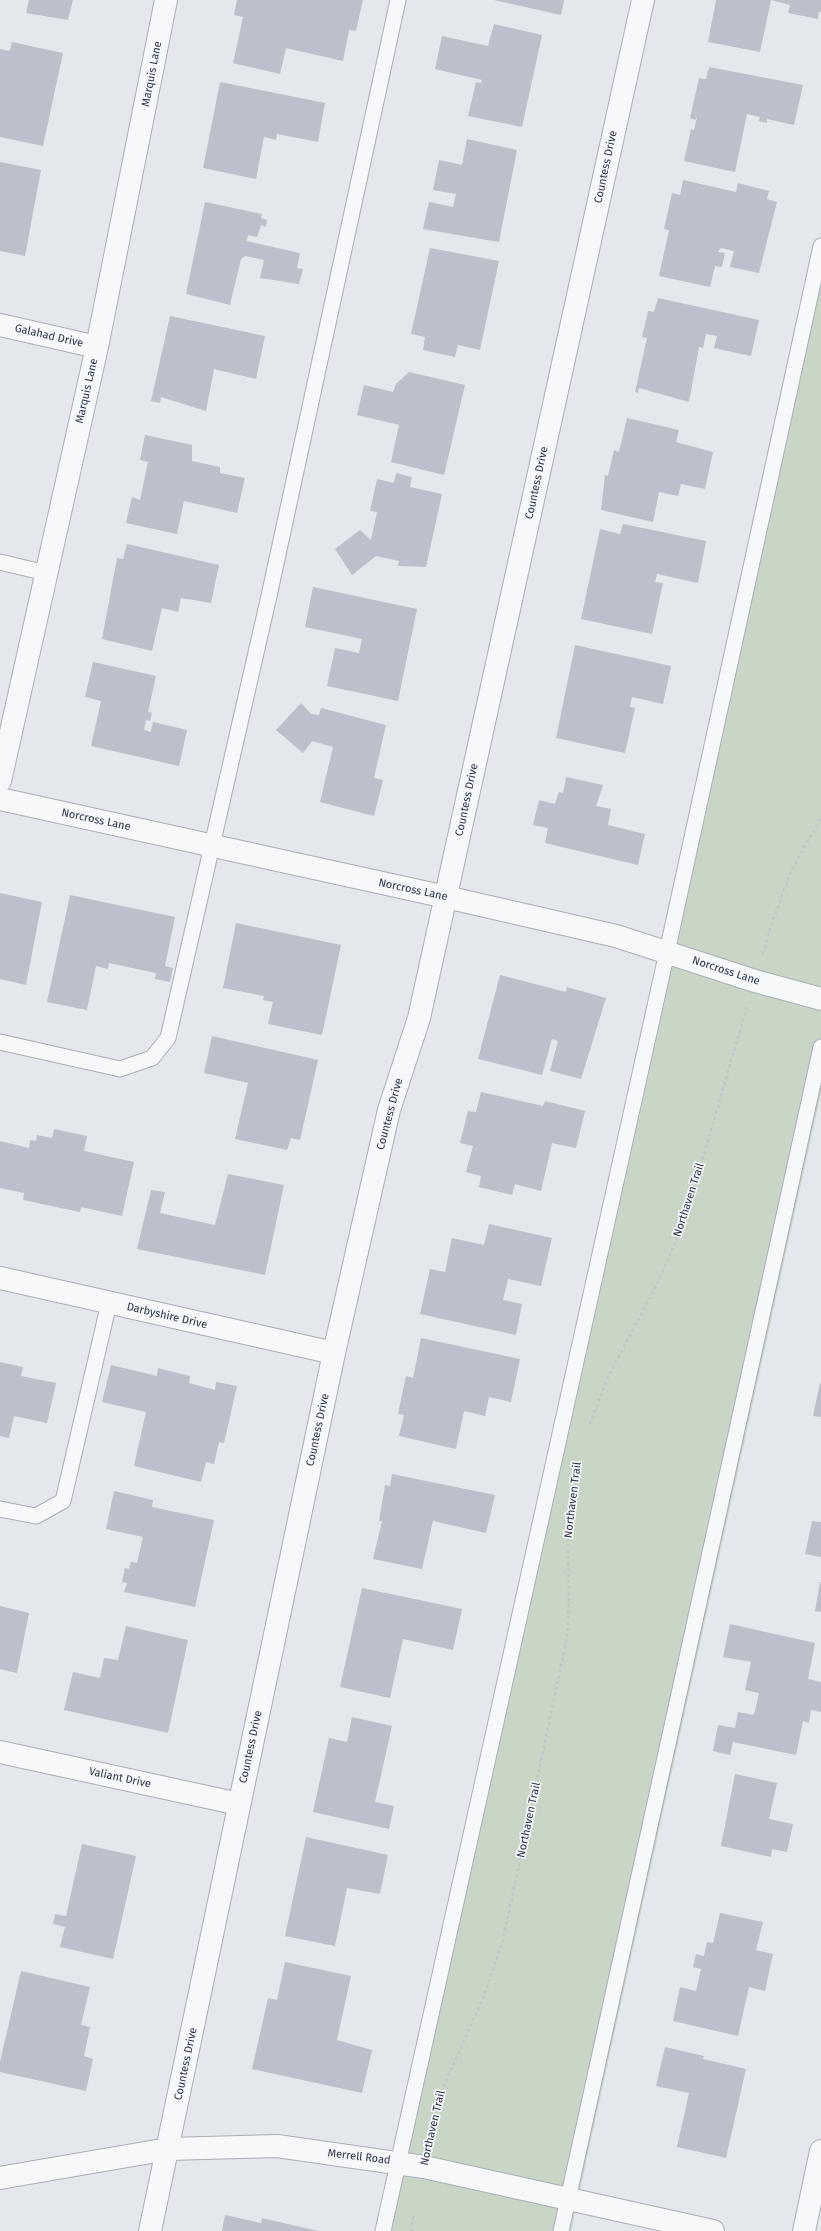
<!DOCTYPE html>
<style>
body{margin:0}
canvas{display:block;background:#e4e7ec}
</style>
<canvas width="821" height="2231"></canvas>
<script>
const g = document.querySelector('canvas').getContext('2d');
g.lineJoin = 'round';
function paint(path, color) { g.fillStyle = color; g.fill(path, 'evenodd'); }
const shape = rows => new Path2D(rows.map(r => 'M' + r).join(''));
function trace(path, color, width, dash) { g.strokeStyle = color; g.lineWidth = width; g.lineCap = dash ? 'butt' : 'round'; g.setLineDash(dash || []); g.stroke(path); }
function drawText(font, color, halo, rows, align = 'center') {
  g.font = font + ' "Fira Sans",sans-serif'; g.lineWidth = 3.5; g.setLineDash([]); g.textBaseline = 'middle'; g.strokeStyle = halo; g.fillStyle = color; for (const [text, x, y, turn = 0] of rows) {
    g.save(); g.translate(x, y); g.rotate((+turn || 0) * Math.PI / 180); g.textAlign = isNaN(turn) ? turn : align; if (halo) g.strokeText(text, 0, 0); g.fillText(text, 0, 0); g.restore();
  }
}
const green = shape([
 [821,252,821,1093,571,2231,386,2231]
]);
const building = shape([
 [29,0,73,0,68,20,26,13],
 [237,0,363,0,356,31,349,30,343,61,286,48,280,74,233,63,243,17,234,15],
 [494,0,564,0,561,15],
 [716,0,771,0,760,52,708,42],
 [771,0,821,0,821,12,819,12,818,19,788,13,790,5],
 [494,24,542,35,522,127,468,116,476,82,481,83,482,80,435,69,442,36,488,46],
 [12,42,63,53,43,146,0,137,0,49,10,51],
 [709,67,803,85,794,125,767,119,767,123,759,121,760,117,747,114,735,172,684,161,691,129,694,130,697,117,695,120,690,118,699,78,706,79],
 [220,82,325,103,318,142,277,134,276,140,264,137,256,179,203,168],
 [467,139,517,150,499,242,423,229,429,202,453,207,456,194,433,190,439,160,462,165],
 [0,162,41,170,25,256,0,251],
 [683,180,736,192,738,183,769,191,767,199,777,202,759,273,730,267,734,251,721,248,718,252,725,253,722,267,715,266,710,287,659,276,669,230,664,229,672,193,680,195],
 [205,202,262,214,261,218,267,220,266,227,261,225,257,237,248,235,246,241,300,253,297,268,303,269,299,284,260,278,264,260,245,256,241,259,230,305,186,294],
 [430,248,499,261,480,350,458,345,455,357,423,350,425,337,411,334],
 [658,298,759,320,751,356,714,348,717,336,706,334,703,348,699,347,689,402,639,388,638,393,635,392,647,338,642,337,648,311,654,312],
 [170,316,265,336,256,379,214,369,206,411,161,397,160,403,151,401],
 [409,372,465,385,444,475,391,462,399,425,357,415,364,385,393,392,396,384],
 [627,418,679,430,676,442,713,452,705,489,681,484,678,496,659,492,653,522,601,510,605,475,608,476,614,450,619,452],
 [145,435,192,445,192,461,220,467,220,473,245,478,237,513,184,501,177,534,126,523,132,497,140,500,148,462,140,460],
 [396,473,412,477,410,487,442,494,426,567,398,566,399,561,376,556,352,575,335,549,360,530,371,540,377,512,370,511,377,479,394,483],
 [623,524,706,541,698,583,657,574,655,582,663,583,652,634,581,619,600,529,620,534],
 [127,544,219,565,211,603,181,598,178,612,162,608,152,651,102,639,117,558,123,559],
 [313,587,417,609,398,701,327,686,335,648,359,653,362,639,305,627],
 [575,645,671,666,663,704,632,697,630,707,635,708,625,753,556,738],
 [93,662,156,676,148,712,152,713,150,721,146,720,144,730,151,732,153,722,187,730,179,766,91,746,101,701,85,697],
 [301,703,311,714,319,715,321,708,386,725,374,778,383,780,374,816,320,802,333,747,312,741,303,753,276,730],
 [566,777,603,785,596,806,611,809,608,825,645,834,638,865,545,843,548,828,533,825,539,800,555,804,559,792,563,793],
 [0,893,42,902,26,985,0,979],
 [70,895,175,917,165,966,173,968,170,982,155,979,156,973,109,963,108,969,96,966,87,1010,47,1002],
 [236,923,341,945,322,1035,268,1024,273,1002,263,1000,264,996,223,988],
 [500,975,566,992,567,987,606,998,581,1079,550,1071,558,1041,552,1039,542,1075,478,1059],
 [212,1036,318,1060,300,1140,291,1138,287,1150,235,1139,248,1083,204,1073],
 [481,1092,543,1106,545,1101,585,1111,576,1148,552,1143,541,1191,515,1184,512,1195,479,1187,481,1176,466,1172,473,1146,460,1143,468,1111,476,1112],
 [54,1129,87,1136,84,1151,134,1162,122,1216,81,1207,80,1212,23,1200,24,1193,0,1188,0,1141,29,1148,30,1140,36,1141,37,1135,52,1138],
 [228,1174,284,1185,265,1275,137,1249,151,1190,165,1192,160,1213,215,1225],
 [489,1224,552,1238,541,1286,508,1279,503,1300,522,1304,516,1335,420,1314,430,1269,445,1272,452,1238,484,1245],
 [421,1338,520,1359,511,1402,489,1397,485,1416,464,1411,456,1449,399,1436,404,1415,398,1414,406,1376,413,1378],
 [0,1362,23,1367,21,1376,56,1383,47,1423,14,1416,9,1438,0,1436],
 [111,1365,157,1376,158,1368,190,1376,189,1383,215,1390,216,1382,237,1386,224,1443,219,1442,214,1464,206,1462,201,1482,134,1466,146,1412,102,1402],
 [820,1383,821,1383,821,1417,813,1416],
 [392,1474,495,1495,486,1533,433,1521,422,1569,373,1559,382,1521,379,1521,385,1485,390,1486],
 [114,1491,153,1500,152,1507,214,1520,195,1607,124,1592,127,1583,122,1582,125,1568,129,1569,131,1562,137,1563,143,1537,106,1529],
 [812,1521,821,1522,821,1557,805,1554],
 [820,1582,821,1582,821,1612,815,1611],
 [362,1588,462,1609,453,1650,403,1639,390,1698,340,1687],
 [0,1606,29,1613,17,1673,0,1669],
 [730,1624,815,1643,808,1679,821,1682,821,1712,811,1710,809,1723,803,1721,796,1755,733,1742,730,1755,713,1751,718,1725,735,1728,738,1712,754,1715,759,1693,745,1690,751,1662,723,1657],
 [126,1626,188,1640,168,1733,64,1710,73,1672,100,1678,104,1658,118,1660],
 [352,1717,392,1726,375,1802,394,1806,389,1829,313,1812,329,1738,347,1742],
 [735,1774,777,1783,769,1819,793,1824,787,1852,772,1849,771,1857,721,1846],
 [306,1837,388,1855,380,1894,347,1888,335,1946,285,1936],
 [82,1844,136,1856,113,1959,60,1947,65,1927,53,1924,55,1914,66,1916],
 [720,1913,763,1922,756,1950,773,1954,765,1991,749,1987,738,2036,673,2021,680,1987,696,1991,701,1969,693,1967,696,1954,704,1956,707,1942,713,1943],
 [285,1962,351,1976,337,2040,372,2050,362,2093,252,2069,268,1998,277,2000],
 [21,1971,90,1987,81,2025,90,2027,84,2056,93,2059,86,2091,0,2072,0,2062],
 [665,2047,704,2056,703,2059,746,2069,726,2158,677,2147,689,2093,656,2086],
 [225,2215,261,2223,262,2218,318,2231,222,2231]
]);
const path = shape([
 [763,954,773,920,792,869,821,818],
 [590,1424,607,1379,654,1290,674,1246,692,1195,747,1007],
 [441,2092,484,1996,503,1940,567,1638,569,1601,568,1542,570,1510],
 [411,2231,414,2214]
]);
const service = shape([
 [0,562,46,573],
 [0,1042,120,1069,152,1058,168,1038,269,596,398,0],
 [0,1509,36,1516,63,1501,109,1303],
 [383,2231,667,952,821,246],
 [561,2231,821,1047]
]);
const minor = shape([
 [0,325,97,347],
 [0,781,97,347,166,0],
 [0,799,446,897,616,936,755,981,821,999],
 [0,1278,334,1353],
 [0,1752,239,1804],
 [150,2231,334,1353,389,1110,419,1018,643,0]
]);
const tertiary = shape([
 [0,2178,168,2149,277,2146,424,2167,713,2231],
 [804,2231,821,2151]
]);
const streetNames = [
 ["Marquis Lane",152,74,-79],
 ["Countess Drive",606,167,-78],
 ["Galahad Drive",49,336,13],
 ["Marquis Lane",87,391,-77],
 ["Countess Drive",537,483,-78],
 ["Countess Drive",467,800,-78],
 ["Norcross Lane",96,820,12],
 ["Norcross Lane",413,890,12],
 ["Norcross Lane",726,971,18],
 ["Countess Drive",390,1114,-75],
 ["Northaven Trail",689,1200,-72],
 ["Darbyshire Drive",167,1316,13],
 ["Countess Drive",318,1430,-78],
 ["Northaven Trail",573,1500,-83],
 ["Countess Drive",251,1747,-78],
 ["Valiant Drive",120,1778,12],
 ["Northaven Trail",529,1820,-78],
 ["Countess Drive",186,2064,-78],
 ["Northaven Trail",433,2128,-77],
 ["Merrell Road",359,2157,7]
];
paint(green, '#c9d6c5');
paint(building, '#bbc0ca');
trace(service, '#a9aeb7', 17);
trace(minor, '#a9aeb7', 24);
trace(tertiary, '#a9aeb7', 24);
trace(path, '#c2c5cb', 2.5, [3, 3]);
trace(service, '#f7f8fa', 15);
trace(minor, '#f7f8fa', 22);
trace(tertiary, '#f7f8fa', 22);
drawText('11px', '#2b3445', '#f4f6f9', streetNames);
</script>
